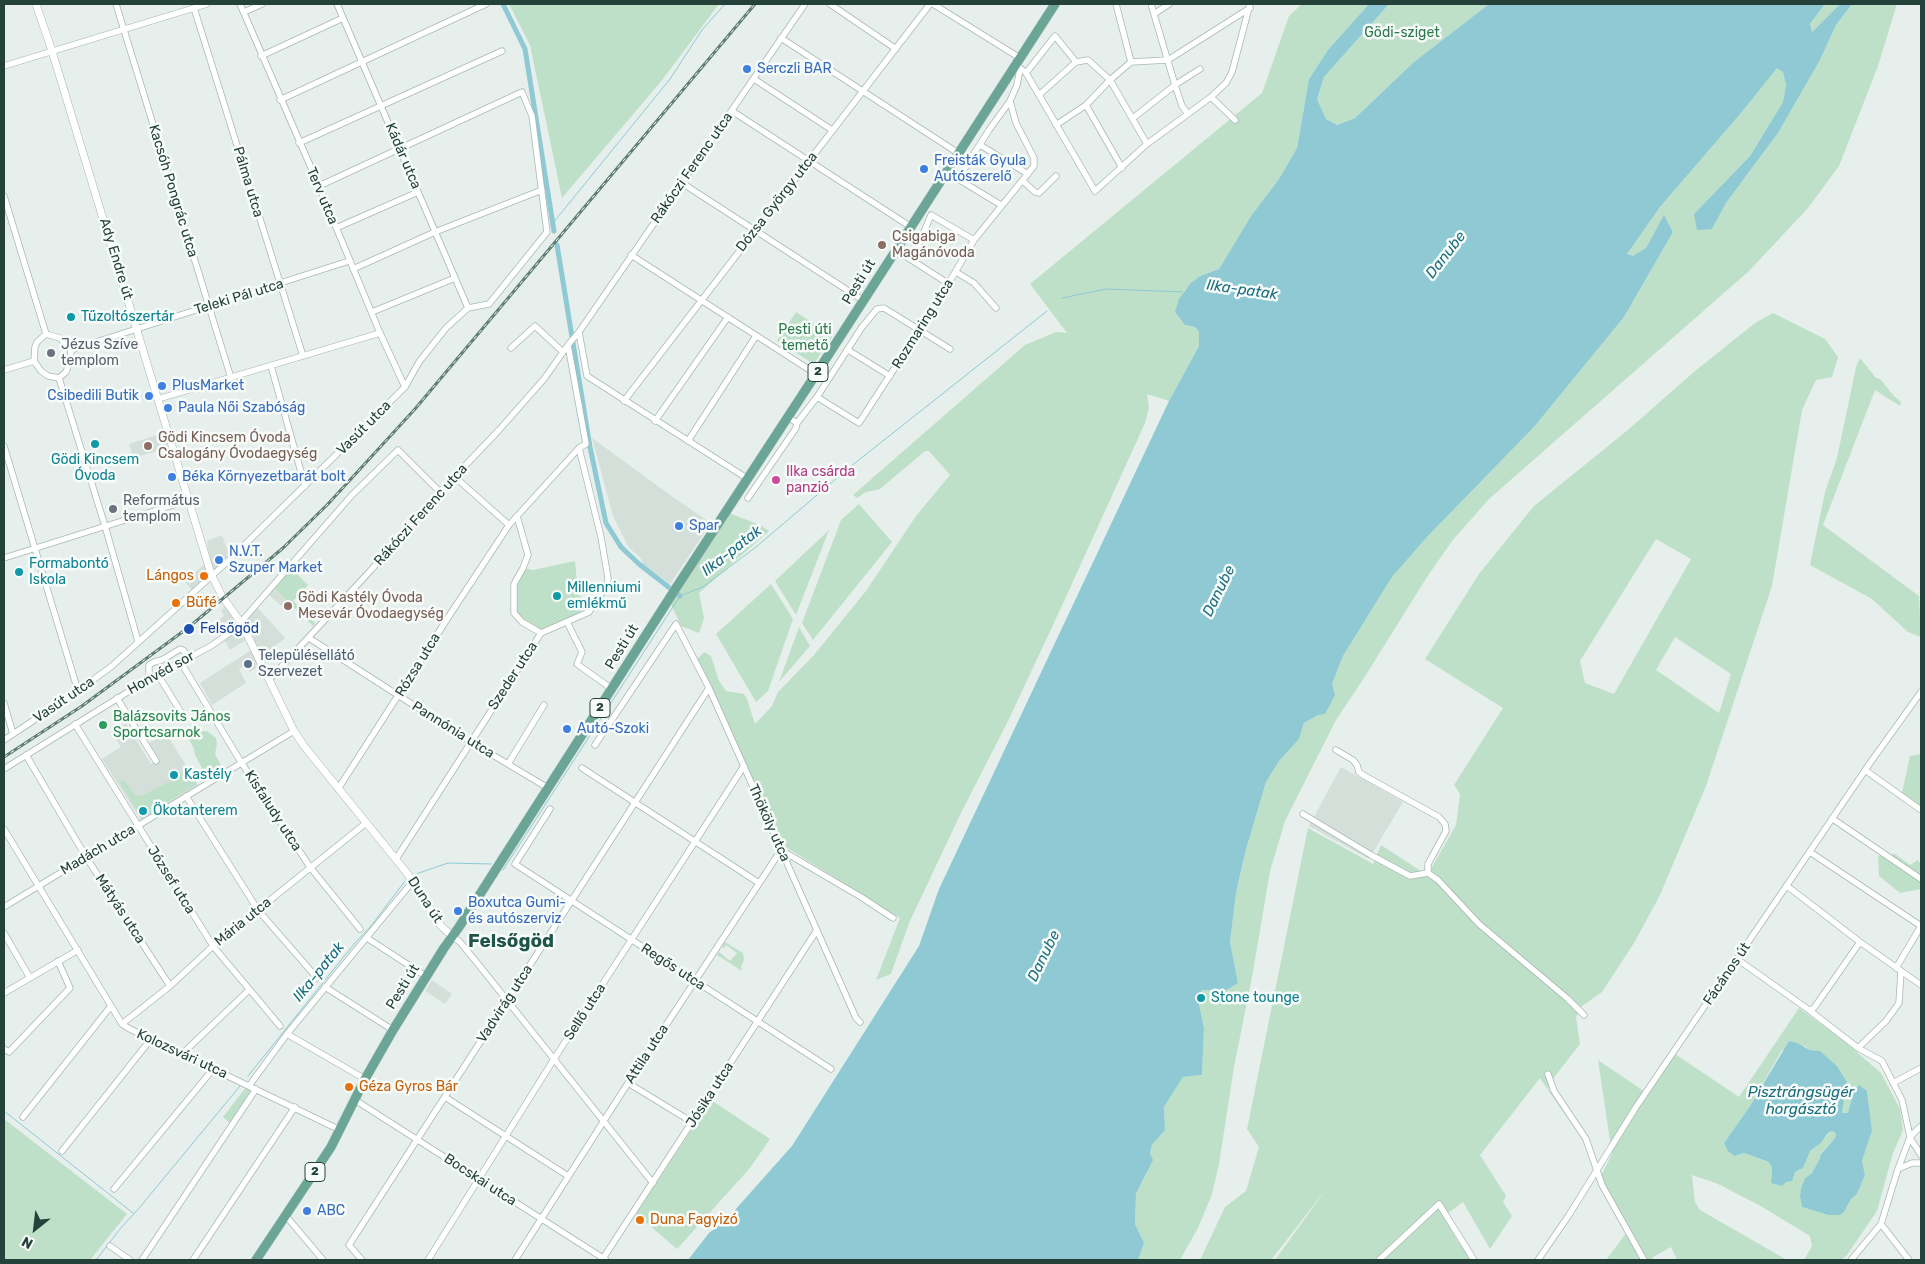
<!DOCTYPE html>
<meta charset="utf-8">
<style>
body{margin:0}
#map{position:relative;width:1925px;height:1264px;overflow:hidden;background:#e6efeb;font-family:Rubik,sans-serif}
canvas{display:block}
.frame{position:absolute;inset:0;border:5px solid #24423a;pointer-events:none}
.north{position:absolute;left:10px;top:1204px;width:50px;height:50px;-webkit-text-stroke:4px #f7fbf9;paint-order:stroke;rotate:209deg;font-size:14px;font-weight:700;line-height:20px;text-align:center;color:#24423a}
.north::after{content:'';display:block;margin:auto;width:18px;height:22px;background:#24423a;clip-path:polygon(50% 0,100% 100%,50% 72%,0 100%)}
</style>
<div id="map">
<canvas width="1925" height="1264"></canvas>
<div class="frame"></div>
<div class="north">N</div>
</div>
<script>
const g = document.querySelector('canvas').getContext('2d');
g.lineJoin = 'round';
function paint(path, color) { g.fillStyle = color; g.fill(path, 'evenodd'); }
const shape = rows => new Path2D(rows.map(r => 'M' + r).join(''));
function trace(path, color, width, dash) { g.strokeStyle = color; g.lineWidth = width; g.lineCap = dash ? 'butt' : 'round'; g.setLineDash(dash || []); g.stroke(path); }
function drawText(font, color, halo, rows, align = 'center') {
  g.font = font + ' Rubik,sans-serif'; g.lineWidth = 5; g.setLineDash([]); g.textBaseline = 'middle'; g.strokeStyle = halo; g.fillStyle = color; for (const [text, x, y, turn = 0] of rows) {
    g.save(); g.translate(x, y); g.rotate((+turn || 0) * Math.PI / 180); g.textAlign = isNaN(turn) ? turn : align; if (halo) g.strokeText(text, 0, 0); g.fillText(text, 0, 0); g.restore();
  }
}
const built = shape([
 [163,433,168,448,133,458,129,444],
 [592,438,677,500,711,523,670,584,644,565,640,557,629,548,613,516],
 [222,535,230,557,192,590,185,582,210,559,207,541],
 [274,588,294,607,288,612,269,595],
 [230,603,243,622,257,607,285,638,256,662,258,667,250,672,246,664,239,669,246,683,212,705,200,683,251,650,246,640,230,650,214,623,224,616,221,610],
 [126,723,151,764,159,759,149,743,166,733,198,785,141,820,102,759,121,747,112,732],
 [1341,767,1403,802,1369,859,1309,826],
 [432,980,452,994,445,1004,425,991]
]);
const green = shape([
 [509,4,719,4,663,79,562,198,530,45],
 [1302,4,1369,4,1328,50,1309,79,1297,148,1279,179,1251,216,1219,269,1200,276,1183,292,1185,325,1195,327,1199,332,1199,346,1169,401,1147,394,1149,407,1145,423,1060,610,1009,719,959,817,909,923,891,974,876,980,900,918,784,846,697,659,704,652,711,656,719,681,726,691,744,694,747,699,755,724,772,706,778,692,814,655,866,591,916,516,950,475,929,451,925,451,880,489,866,492,857,498,853,495,1025,345,1056,332,1067,333,1030,284,1262,93,1289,16],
 [1389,4,1489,4,1414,62,1355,118,1337,125,1326,119,1317,99,1324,77],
 [1825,4,1840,4,1812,32,1810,24],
 [1852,4,1897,4,1878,66,1839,166,1808,208,1749,271,1489,499,1452,541,1427,577,1364,678,1336,720,1285,821,1270,871,1253,972,1234,1067,1219,1164,1212,1194,1198,1228,1180,1260,1138,1260,1144,1243,1135,1224,1136,1194,1146,1175,1152,1145,1165,1130,1164,1107,1183,1077,1202,1075,1204,1028,1198,999,1202,990,1227,990,1238,983,1230,942,1236,893,1245,853,1266,782,1279,761,1299,739,1304,723,1318,715,1332,684,1343,656,1392,577,1427,537,1534,427,1624,317,1673,232,1664,216,1646,248,1633,257,1627,254,1660,207,1741,113,1777,67,1783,72,1786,85,1783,102,1750,156,1694,214,1712,229,1726,203,1778,133,1820,60,1836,25],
 [796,312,832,336,814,364,777,341],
 [1773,313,1825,339,1838,357,1832,377,1816,380,1802,410,1772,586,1706,786,1660,895,1634,943,1602,992,1582,1006,1576,1017,1580,1044,1552,1080,1548,1088,1575,1130,1540,1078,1480,1155,1506,1196,1503,1202,1512,1216,1490,1249,1463,1202,1444,1216,1458,1242,1462,1245,1472,1260,1275,1260,1327,1188,1271,1260,1200,1260,1225,1207,1246,1191,1259,1147,1247,1129,1308,828,1373,864,1381,845,1430,877,1432,867,1456,825,1460,794,1454,785,1503,708,1425,659,1479,574,1534,506,1629,429,1695,371,1755,323],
 [1656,539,1691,559,1614,694,1585,683,1580,661],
 [1675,637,1731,674,1719,713,1656,670],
 [1860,358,1876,378,1880,379,1893,395,1901,402,1900,406,1875,390,1823,525,1919,596,1921,637,1908,632,1872,599,1810,565,1825,492,1837,458,1856,367],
 [859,504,892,542,813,640,802,623,841,520],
 [729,513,760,525,769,531,699,593,704,618,699,633,681,626,670,602],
 [829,530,796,615,775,581],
 [575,561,578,594,585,602,579,617,541,633,514,613,514,584,523,568,533,570],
 [291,568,308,585,293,601,315,623,313,626,274,588],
 [771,584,793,619,768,691,756,702,716,634],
 [799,627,810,646,779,682],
 [202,731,207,731,216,738,217,744,215,754,223,769,208,779,195,755,194,749,189,739,192,735],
 [1921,754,1921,807,1902,793,1910,756],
 [187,768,197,784,142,818,119,781,123,780,135,795,139,796,146,794,166,783,176,781,183,770],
 [1895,854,1910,865,1918,860,1921,865,1921,889,1900,893,1879,876,1878,856],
 [725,942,743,953,744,960,741,967,742,971,717,955,719,952,730,961,737,953,726,945,724,948,722,947],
 [1799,1008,1845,1042,1881,1073,1900,1109,1903,1130,1893,1153,1877,1211,1847,1255,1841,1260,1804,1260,1812,1246,1810,1236,1759,1205,1716,1183,1692,1175,1695,1202,1700,1210,1787,1260,1677,1260,1671,1247,1653,1257,1652,1260,1606,1260,1627,1232,1599,1180,1612,1154,1598,1060,1648,1094,1675,1054,1739,1097],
 [1805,1046,1810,1050,1815,1050,1823,1055,1837,1066,1847,1082,1842,1113,1848,1114,1849,1110,1867,1091,1872,1131,1862,1161,1865,1175,1857,1194,1851,1199,1844,1212,1828,1215,1802,1207,1800,1196,1801,1188,1805,1178,1812,1173,1819,1160,1821,1153,1835,1138,1837,1133,1832,1131,1829,1133,1821,1143,1810,1151,1800,1170,1795,1172,1793,1177,1786,1182,1771,1182,1772,1168,1769,1162,1744,1153,1735,1156,1724,1143,1750,1106,1782,1050],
 [247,1086,251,1090,230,1123,223,1117],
 [711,1100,770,1139,750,1168,677,1249,636,1214],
 [4,1119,127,1214,90,1260,4,1260]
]);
const water = shape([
 [1369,4,1389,4,1324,77,1317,99,1326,119,1337,125,1355,118,1414,62,1489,4,1825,4,1810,24,1812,32,1840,4,1852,4,1836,25,1820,60,1778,133,1726,203,1712,229,1697,230,1694,214,1750,156,1783,102,1786,85,1783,72,1777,68,1741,113,1660,207,1627,254,1633,256,1646,248,1664,215,1673,232,1624,317,1534,427,1427,537,1392,577,1343,656,1332,684,1335,695,1325,714,1318,715,1304,723,1299,739,1279,761,1266,782,1245,853,1236,893,1230,942,1238,983,1227,990,1202,990,1198,999,1204,1028,1202,1075,1183,1077,1164,1107,1165,1130,1152,1145,1150,1154,1153,1160,1136,1194,1135,1224,1144,1243,1138,1260,688,1260,709,1233,727,1219,792,1146,919,946,939,889,1169,401,1199,346,1199,332,1195,327,1185,325,1175,312,1179,299,1190,284,1200,276,1219,269,1251,216,1279,179,1297,148,1309,79,1328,50],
 [1789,1041,1797,1043,1810,1050,1820,1051,1837,1066,1847,1082,1842,1113,1848,1113,1854,1091,1859,1085,1867,1091,1872,1131,1862,1161,1865,1175,1857,1194,1851,1199,1844,1212,1840,1215,1828,1215,1802,1207,1800,1196,1801,1188,1805,1178,1812,1173,1819,1160,1821,1154,1835,1138,1836,1133,1832,1131,1828,1133,1821,1143,1810,1151,1803,1168,1795,1172,1792,1181,1786,1182,1782,1186,1771,1183,1772,1168,1769,1162,1744,1153,1735,1156,1728,1151,1724,1143,1750,1106]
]);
const stream = shape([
 [553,223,670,79,702,30,725,4],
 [1062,298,1106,289,1183,292],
 [503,870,680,596,703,587,756,547,850,467,1047,311],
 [416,874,448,863,491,864],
 [248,1076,354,944,371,926,405,881],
 [4,1111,133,1213],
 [96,1260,120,1229,140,1207,240,1086]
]);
const canal = shape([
 [503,4,525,49,554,231],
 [557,245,590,447,606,523,621,547,639,564,680,596]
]);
const minor = shape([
 [116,4,231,378],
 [240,4,319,186,380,333,405,387],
 [337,4,468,308],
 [830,4,896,49],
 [933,4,1020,58],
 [1116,4,1131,62],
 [1151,4,1175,85,1182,106,1188,114],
 [194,8,303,356],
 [244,12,262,4],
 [1154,14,1169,4],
 [781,38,958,153],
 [261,56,343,18],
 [4,66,207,4],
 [1019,67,1026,73,1039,95,1095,191,1147,144,1211,97,1226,83,1232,72,1250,4],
 [1026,73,1055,36,1076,62],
 [754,79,832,130],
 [1039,95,1076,62,1088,60,1110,80,1147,144],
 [1211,97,1235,120],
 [280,100,486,4],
 [1086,105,1122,168],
 [732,111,911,227],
 [1133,118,1175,85,1200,69],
 [1056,125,1086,105,1110,80,1131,62,1168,60,1250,8],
 [299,143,502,51],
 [980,145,1028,174],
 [1023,181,1035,192,1039,193,1056,176],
 [682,183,864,301],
 [4,196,46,334],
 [1001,205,958,179,989,130,1010,101],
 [336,228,418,192],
 [896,250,949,284],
 [631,255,816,374],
 [912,260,931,215,974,240],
 [353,269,435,232,542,190],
 [956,272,974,283,996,308],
 [372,312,455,278],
 [579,332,587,376,748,479],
 [46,334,60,338,71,350,70,361,66,372,59,378,48,376,41,371,34,361,35,347,37,342,46,334],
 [511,348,535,326,563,352],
 [71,350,349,261],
 [848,350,890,376],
 [271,366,305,486],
 [4,370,34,361],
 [59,378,105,526,138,641],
 [817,397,859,423,940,298,974,240,1034,166,1034,158,1016,123,1010,101,1017,85,1020,69],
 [158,399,380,333],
 [624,401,930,4],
 [655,421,728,317],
 [797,423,817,397,862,327,877,309,884,308,950,349],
 [688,441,756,336],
 [4,446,78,691],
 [455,477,509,525],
 [748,498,796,428,797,423,788,417],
 [517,516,528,555,523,568,514,584,514,613,522,622,541,633],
 [4,558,189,500],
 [241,622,352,495,398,450,440,492],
 [567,622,582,652,577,664,612,689],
 [309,638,471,742,548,788],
 [180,661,241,762,310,867,360,929],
 [157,673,182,714],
 [149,678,149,665,154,662,162,660,180,649,183,650,189,657],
 [269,680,371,570,440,492,499,430,544,379,568,345,579,332,805,4],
 [117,698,156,761],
 [4,703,13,734],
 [75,724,213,946,280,1026],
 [4,740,75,693,112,666,227,562,405,387,419,362,446,328,468,308,489,304,547,232,532,116,522,92,319,186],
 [595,745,676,624,709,688,856,1018,860,1022],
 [1336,750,1353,760,1357,765,1359,772,1363,775,1439,817,1445,824,1446,831,1428,864,1428,873],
 [26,755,86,857,170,986],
 [508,764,544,705],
 [582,768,759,883],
 [4,769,147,680,211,646,242,624],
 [1865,770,1921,810],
 [338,789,451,613,509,525,579,448,586,444,568,345],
 [186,796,258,910,317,978],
 [550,809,515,864,831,1069],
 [1303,814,1371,855,1410,876,1428,873,1438,880,1479,924,1568,999,1584,1015],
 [1833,819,1921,879],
 [4,829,122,1024,128,1028,340,1130],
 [1810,852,1921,926],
 [396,859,541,633,589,612,607,585,608,578,601,537,579,448],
 [1787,886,1860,942,1921,985],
 [4,907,294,731],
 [4,933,30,978],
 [452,936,460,942,474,959,653,1183],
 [367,938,427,977],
 [1737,959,1809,1010,1858,1048,1882,1061,1902,1100,1910,1137],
 [1896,968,1921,926],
 [325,987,393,1030],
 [4,993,78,950],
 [1809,1010,1814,1008,1860,942],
 [122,1024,170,986,213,946,366,823],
 [287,1034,365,1079],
 [1858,1048,1886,1021,1899,1003,1901,971],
 [4,1049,9,1052,70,988,58,961],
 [183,1053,249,990],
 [1548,1074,1554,1091,1586,1139,1602,1185,1644,1260],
 [628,1083,692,1122],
 [1893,1083,1921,1068],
 [249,1086,287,1034,413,881],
 [445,1097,568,1176],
 [355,1100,606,1260],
 [23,1117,111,1006],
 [1910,1138,1921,1155],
 [62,1151,151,1039],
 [1898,1169,1912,1163,1921,1163],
 [114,1189,214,1068],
 [286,1216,323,1260],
 [1881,1224,1909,1260],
 [110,1246,130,1260],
 [142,1260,256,1089],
 [193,1260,295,1107],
 [362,1260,349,1245,709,688],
 [428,1260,554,1059,744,766],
 [515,1260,628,1083,781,850,861,897,893,918],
 [602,1260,817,930],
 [1379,1260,1439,1204,1474,1260],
 [1538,1260,1569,1215,1636,1107,1870,763,1921,692],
 [1851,1260,1881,1224,1898,1169,1910,1137,1921,1126]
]);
const tertiary = shape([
 [36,4,52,51,211,574,222,596,242,624,294,731,304,746,407,873,441,926,452,936]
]);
const primary = shape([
 [256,1260,331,1147,365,1079,393,1030,444,948,459,927,678,585,816,374,1055,4]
]);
const rail = shape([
 [4,757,82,706,189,627,283,548,328,504,415,409,755,4]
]);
const markers = [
 [747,69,5,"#3f7fe0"],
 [924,169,5,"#3f7fe0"],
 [882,245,5,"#8d6e63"],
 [71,317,5,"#0f9aa8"],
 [51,353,5,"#6b7280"],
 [162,386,5,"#3f7fe0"],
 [149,396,5,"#3f7fe0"],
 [168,408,5,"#3f7fe0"],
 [95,444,5,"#0f9aa8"],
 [148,446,5,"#8d6e63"],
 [172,477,5,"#3f7fe0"],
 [776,480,5,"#d1479c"],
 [113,509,5,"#6b7280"],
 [679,526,5,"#3f7fe0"],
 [219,560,5,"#3f7fe0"],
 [19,572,5,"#0f9aa8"],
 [204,576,5,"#e8710a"],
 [557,596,5,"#0f9aa8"],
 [176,603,5,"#e8710a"],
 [288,606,5,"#8d6e63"],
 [189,629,6,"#1a4fb4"],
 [248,664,5,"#5c6f8a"],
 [103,725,5,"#2e9e5b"],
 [567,729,5,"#3f7fe0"],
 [174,775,5,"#0f9aa8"],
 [143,811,5,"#0f9aa8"],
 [458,911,5,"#3f7fe0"],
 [1201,998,5,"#0f9aa8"],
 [349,1087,5,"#e8710a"],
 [307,1211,5,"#3f7fe0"],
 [640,1220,5,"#e8710a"]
];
const shields = [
 [818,372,20],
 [600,708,20],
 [315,1172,20]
];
const shieldNames = [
 ["2",818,372],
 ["2",600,708],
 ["2",315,1172]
];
const parkNames = [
 ["Gödi-sziget",1402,33],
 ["Pesti úti",805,330],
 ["temető",805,346]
];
const shopNames = [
 ["Serczli BAR",757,69],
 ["Freisták Gyula",934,161],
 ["Autószerelő",934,177],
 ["PlusMarket",172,386],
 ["Csibedili Butik",139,396,"right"],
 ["Paula Női Szabóság",178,408],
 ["Béka Környezetbarát bolt",182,477],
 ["Spar",689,526],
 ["N.V.T.",229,552],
 ["Szuper Market",229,568],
 ["Autó-Szoki",577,729],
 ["Boxutca Gumi-",468,903],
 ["és autószerviz",468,919],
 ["ABC",317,1211]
];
const streetNames = [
 ["Kádár utca",403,156,67],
 ["Rákóczi Ferenc utca",692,168,-55],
 ["Pálma utca",248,182,73],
 ["Kacsóh Pongrác utca",173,191,73],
 ["Terv utca",322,196,67],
 ["Dózsa György utca",777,202,-52],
 ["Ady Endre út",116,259,73],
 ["Pesti út",859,282,-58],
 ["Teleki Pál utca",239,297,-17],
 ["Rozmaring utca",923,324,-58],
 ["Vasút utca",364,428,-45],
 ["Rákóczi Ferenc utca",421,515,-48],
 ["Pesti út",622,647,-58],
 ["Rózsa utca",418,665,-58],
 ["Honvéd sor",161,673,-29],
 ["Szeder utca",513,676,-57],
 ["Vasút utca",64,700,-34],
 ["Pannónia utca",453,730,32],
 ["Kisfaludy utca",273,811,57],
 ["Thököly utca",769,823,66],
 ["Madách utca",98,850,-31],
 ["József utca",171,880,58],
 ["Duna út",425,900,57],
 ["Mátyás utca",120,909,57],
 ["Mária utca",243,922,-39],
 ["Regős utca",673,967,33],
 ["Fácános út",1727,974,-56],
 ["Pesti út",403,987,-58],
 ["Vadvirág utca",505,1004,-57],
 ["Sellő utca",585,1012,-57],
 ["Kolozsvári utca",182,1054,25],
 ["Attila utca",647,1054,-57],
 ["Jósika utca",710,1095,-57],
 ["Bocskai utca",480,1180,33]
];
const educationNames = [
 ["Csigabiga",892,237],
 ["Magánóvoda",892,253],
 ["Gödi Kincsem Óvoda",158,438],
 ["Csalogány Óvodaegység",158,454],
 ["Gödi Kastély Óvoda",298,598],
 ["Mesevár Óvodaegység",298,614]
];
const cultureNames = [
 ["Tűzoltószertár",81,317],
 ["Gödi Kincsem",95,460,"center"],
 ["Óvoda",95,476,"center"],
 ["Formabontó",29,564],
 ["Iskola",29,580],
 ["Millenniumi",567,588],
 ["emlékmű",567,604],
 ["Kastély",184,775],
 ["Ökotanterem",153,811],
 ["Stone tounge",1211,998]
];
const worshipNames = [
 ["Jézus Szíve",61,345],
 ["templom",61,361],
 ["Református",123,501],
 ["templom",123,517]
];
const hotelNames = [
 ["Ilka csárda",786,472],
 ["panzió",786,488]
];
const foodNames = [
 ["Lángos",194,576,"right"],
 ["Büfé",186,603],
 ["Géza Gyros Bár",359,1087],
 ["Duna Fagyizó",650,1220]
];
const transitNames = [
 ["Felsőgöd",200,629]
];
const serviceNames = [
 ["Településellátó",258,656],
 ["Szervezet",258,672]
];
const leisureNames = [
 ["Balázsovits János",113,717],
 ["Sportcsarnok",113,733]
];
const waterNames = [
 ["Danube",1446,255,-52],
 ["Ilka-patak",1242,290,8],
 ["Ilka-patak",732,551,-38],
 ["Danube",1219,591,-64],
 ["Danube",1044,956,-64],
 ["Ilka-patak",319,972,-51],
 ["Pisztrángsügér",1801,1093],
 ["horgásztó",1801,1110]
];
const districtNames = [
 ["Felsőgöd",511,942]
];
paint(built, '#d4dfda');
paint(green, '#bfe0c8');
paint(water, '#8ec9d4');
trace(stream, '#8ec9d4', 1);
trace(canal, '#8ec9d4', 5);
trace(minor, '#a8b8b2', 7);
trace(tertiary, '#a8b8b2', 8);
trace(primary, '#c2cac8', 10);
trace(minor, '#fff', 5.5);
trace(tertiary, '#fff', 7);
trace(primary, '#6aa596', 9);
trace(rail, '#5f7d75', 3);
trace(rail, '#f7fbf9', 1, [4]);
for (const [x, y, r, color] of markers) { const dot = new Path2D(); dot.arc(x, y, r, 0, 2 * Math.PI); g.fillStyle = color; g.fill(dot); trace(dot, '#f7fbf9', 2); }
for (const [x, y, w] of shields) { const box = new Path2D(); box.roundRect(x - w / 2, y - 9.5, w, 19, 4); g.fillStyle = '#f7fbf9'; g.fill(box); trace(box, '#24423a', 1); }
drawText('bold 12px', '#24423a', null, shieldNames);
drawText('14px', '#2d7a4b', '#f7fbf9', parkNames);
drawText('14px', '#366cbe', '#f7fbf9', shopNames, 'left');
drawText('14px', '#24423a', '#f7fbf9', streetNames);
drawText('14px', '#785e54', '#f7fbf9', educationNames, 'left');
drawText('14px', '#0d838f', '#f7fbf9', cultureNames, 'left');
drawText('14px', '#5b616d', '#f7fbf9', worshipNames, 'left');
drawText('14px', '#b23c85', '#f7fbf9', hotelNames, 'left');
drawText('14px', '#c56008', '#f7fbf9', foodNames, 'left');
drawText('14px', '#164399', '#f7fbf9', transitNames, 'left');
drawText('14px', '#4e5e75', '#f7fbf9', serviceNames, 'left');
drawText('14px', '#27864d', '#f7fbf9', leisureNames, 'left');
drawText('italic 15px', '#1c6f80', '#f7fbf9', waterNames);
drawText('bold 19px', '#1f5548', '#f7fbf9', districtNames);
</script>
